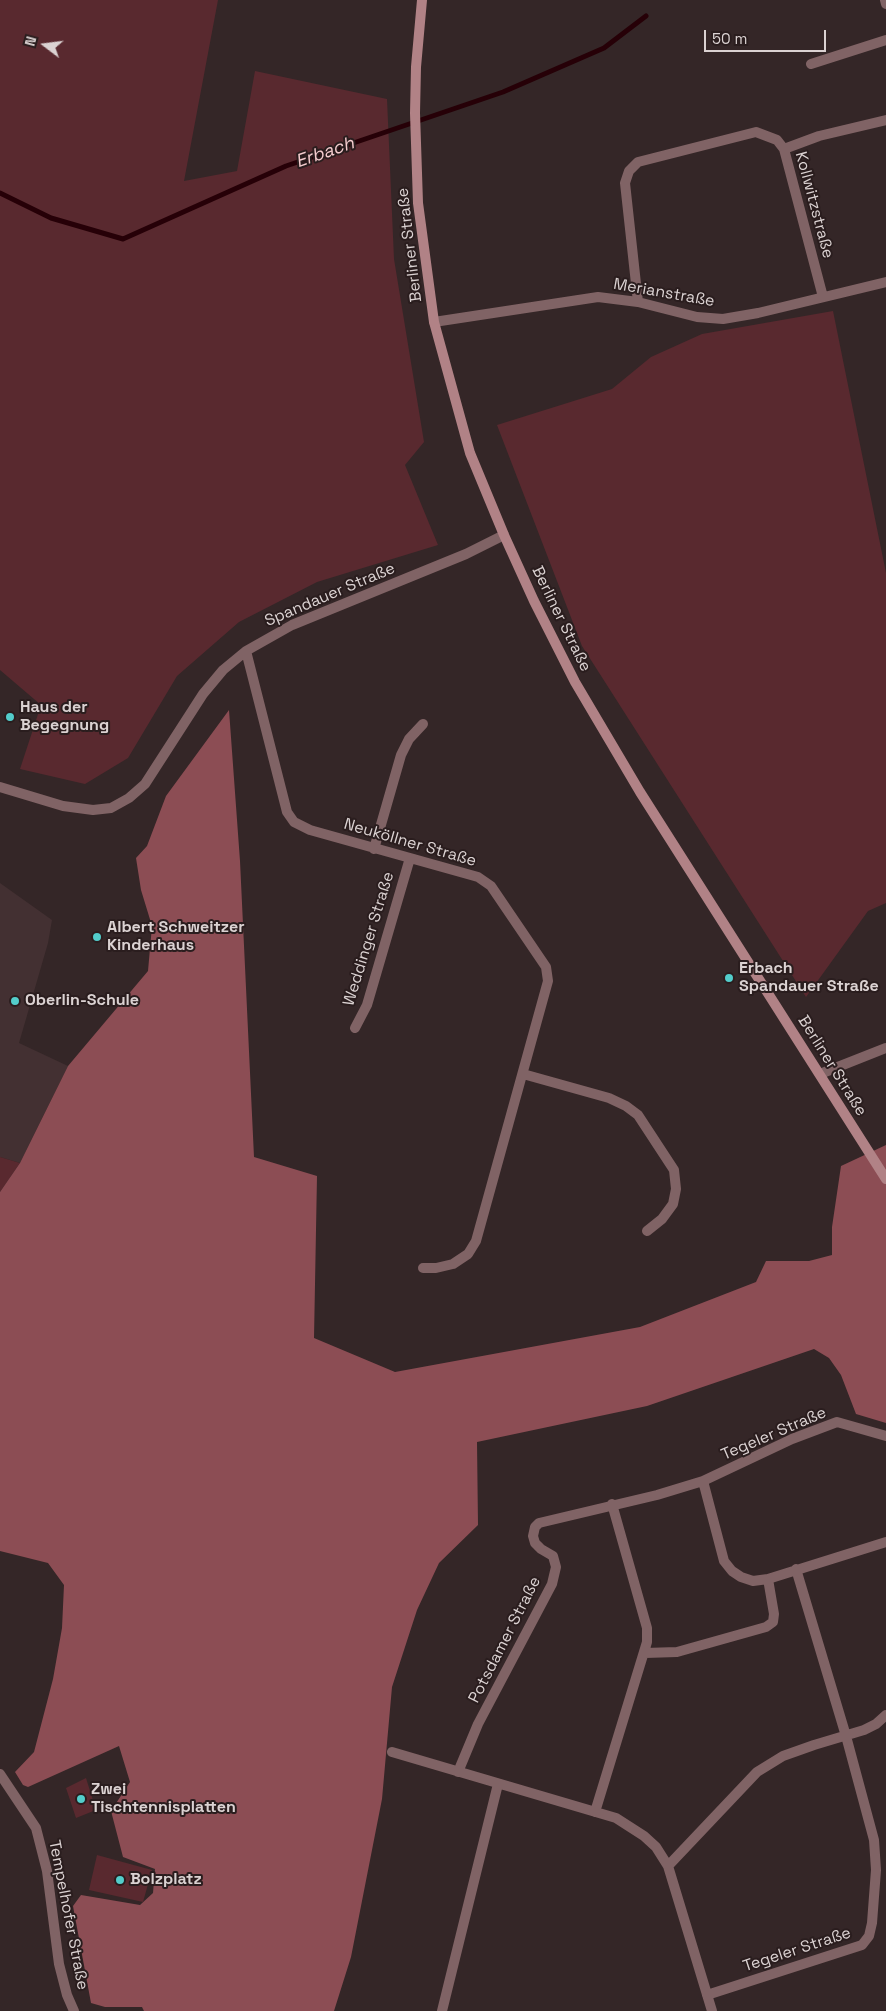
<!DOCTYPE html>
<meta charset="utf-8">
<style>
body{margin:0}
#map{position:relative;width:886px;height:2011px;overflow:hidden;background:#342627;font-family:"Space Grotesk",sans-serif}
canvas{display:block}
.north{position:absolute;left:20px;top:20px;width:50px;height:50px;-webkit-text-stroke:4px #2a1d1e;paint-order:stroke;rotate:285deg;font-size:14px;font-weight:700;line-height:20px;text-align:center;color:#dbd2d2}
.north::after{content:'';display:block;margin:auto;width:18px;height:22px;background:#dbd2d2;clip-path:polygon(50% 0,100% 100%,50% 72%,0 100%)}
.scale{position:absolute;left:704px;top:30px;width:122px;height:22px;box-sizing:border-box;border:2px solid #dbd2d2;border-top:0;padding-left:6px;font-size:15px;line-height:18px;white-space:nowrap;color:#dbd2d2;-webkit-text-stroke:4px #2a1d1e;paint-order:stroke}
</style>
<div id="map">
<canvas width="886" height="2011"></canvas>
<div class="north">N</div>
<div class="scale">50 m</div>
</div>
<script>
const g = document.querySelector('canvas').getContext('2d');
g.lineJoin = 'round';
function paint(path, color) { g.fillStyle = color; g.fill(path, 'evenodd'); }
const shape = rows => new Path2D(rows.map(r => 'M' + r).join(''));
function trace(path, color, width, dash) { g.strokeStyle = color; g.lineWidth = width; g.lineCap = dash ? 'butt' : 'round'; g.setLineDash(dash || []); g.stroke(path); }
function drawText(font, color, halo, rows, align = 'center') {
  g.font = font + ' "Space Grotesk",sans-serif'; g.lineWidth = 4; g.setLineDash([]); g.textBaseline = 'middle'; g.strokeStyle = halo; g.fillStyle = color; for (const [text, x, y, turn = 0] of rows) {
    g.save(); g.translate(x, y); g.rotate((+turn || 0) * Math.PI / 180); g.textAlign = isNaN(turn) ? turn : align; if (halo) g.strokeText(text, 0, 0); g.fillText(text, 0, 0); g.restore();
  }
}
const built = shape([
 [0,883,52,920,48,943,19,1043,68,1066,20,1163,0,1157]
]);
const green = shape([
 [0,0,218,0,184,181,237,171,255,71,387,99,394,259,424,442,405,465,438,545,317,582,239,622,177,676,128,758,85,784,20,769,41,705,0,670],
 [833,311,886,573,886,903,868,911,806,997,582,646,497,425,612,389,651,357,702,334],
 [0,1157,20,1163,0,1192],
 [86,1778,96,1810,76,1818,66,1788],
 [97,1855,152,1870,143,1902,89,1890]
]);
const forest = shape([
 [229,710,240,861,254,1157,317,1176,314,1338,395,1372,640,1327,756,1282,766,1261,809,1261,832,1255,832,1227,841,1166,886,1145,886,1423,856,1414,841,1375,829,1358,814,1349,647,1406,477,1442,478,1525,439,1563,417,1610,392,1687,382,1799,351,1957,334,2011,144,2011,142,2007,105,2007,91,2003,73,1906,81,1895,140,1905,153,1893,155,1869,123,1857,111,1811,130,1782,119,1746,28,1787,23,1785,15,1772,34,1752,53,1679,62,1628,64,1585,48,1563,0,1551,0,1192,20,1163,68,1066,148,971,152,926,141,890,136,858,147,846,166,796]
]);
const stream = shape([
 [0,193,51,218,123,239,286,166,503,92,604,48,646,16]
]);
const street = shape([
 [885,0,886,4],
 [811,64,886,40],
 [784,149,819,136,886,120],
 [638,302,625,183,629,171,638,162,756,132,777,140,784,149,823,297],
 [434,322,598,297,638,302,697,317,723,319,758,313,886,282],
 [246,651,287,812,294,822,310,830,478,877,491,886,546,967,548,981,476,1241,468,1254,453,1264,436,1268,423,1268],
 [0,787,63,806,93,810,111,808,129,798,145,784,203,694,223,670,246,651,292,625,466,554,504,535],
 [374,849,401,755,409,739,423,724],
 [355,1028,367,1005,410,858],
 [523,1074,609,1098,626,1106,638,1115,674,1170,676,1189,673,1204,662,1219,647,1231],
 [820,1074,886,1048],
 [703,1481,724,1561,732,1571,741,1577,753,1581,768,1579,886,1542],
 [645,1653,677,1652,766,1627,773,1622,774,1614,768,1579],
 [392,1752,616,1818,644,1836,656,1847,668,1866,712,2011],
 [458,1772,478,1724,552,1584,556,1567,553,1556,541,1549,535,1543,533,1536,535,1527,539,1523,657,1495,703,1481,792,1439,837,1422,886,1436],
 [0,1774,36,1828,47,1871,59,1964,67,1995,74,2011],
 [595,1812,647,1642,647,1628,612,1504],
 [668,1866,757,1772,783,1756,814,1745,864,1730,876,1724,886,1715],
 [707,1995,862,1945,869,1936,872,1923,876,1870,874,1840,846,1736,796,1569],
 [442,2011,498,1784]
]);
const secondary = shape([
 [422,0,416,67,415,113,418,203,434,322,470,453,504,535,534,601,575,682,640,792,886,1179]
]);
const markers = [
 [10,717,5,"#53cdcb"],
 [97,937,5,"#53cdcb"],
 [729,978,5,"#53cdcb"],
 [15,1001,5,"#53cdcb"],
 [81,1799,5,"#53cdcb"],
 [120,1880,5,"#53cdcb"]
];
const streetNames = [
 ["Kollwitzstraße",814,205,75],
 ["Berliner Straße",410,245,-97],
 ["Merianstraße",664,293,10],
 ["Spandauer Straße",330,595,-23],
 ["Berliner Straße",561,619,64],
 ["Neuköllner Straße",410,843,16],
 ["Weddinger Straße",369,939,-73],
 ["Berliner Straße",832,1066,58],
 ["Tegeler Straße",774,1434,-23],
 ["Potsdamer Straße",505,1640,-63],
 ["Tempelhofer Straße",68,1915,79],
 ["Tegeler Straße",797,1950,-18]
];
const poiNames = [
 ["Haus der",20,708],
 ["Begegnung",20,726],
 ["Albert Schweitzer",107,928],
 ["Kinderhaus",107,946],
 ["Erbach",739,969],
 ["Spandauer Straße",739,987],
 ["Oberlin-Schule",25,1001],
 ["Zwei",91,1790],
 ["Tischtennisplatten",91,1808],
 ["Bolzplatz",130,1880]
];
const waterNames = [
 ["Erbach",325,153,-19]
];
paint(built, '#433032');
paint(green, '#59292f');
paint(forest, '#8c4d54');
trace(stream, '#260007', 5);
trace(street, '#806365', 10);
trace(secondary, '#b18286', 10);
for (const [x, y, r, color] of markers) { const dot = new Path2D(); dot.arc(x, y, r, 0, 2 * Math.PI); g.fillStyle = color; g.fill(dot); trace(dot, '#2a1d1e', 2); }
drawText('16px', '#dbd2d2', '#2a1d1e', streetNames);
drawText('bold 16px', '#dbd2d2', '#2a1d1e', poiNames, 'left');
drawText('italic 18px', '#f5cdcf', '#2a1d1e', waterNames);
</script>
